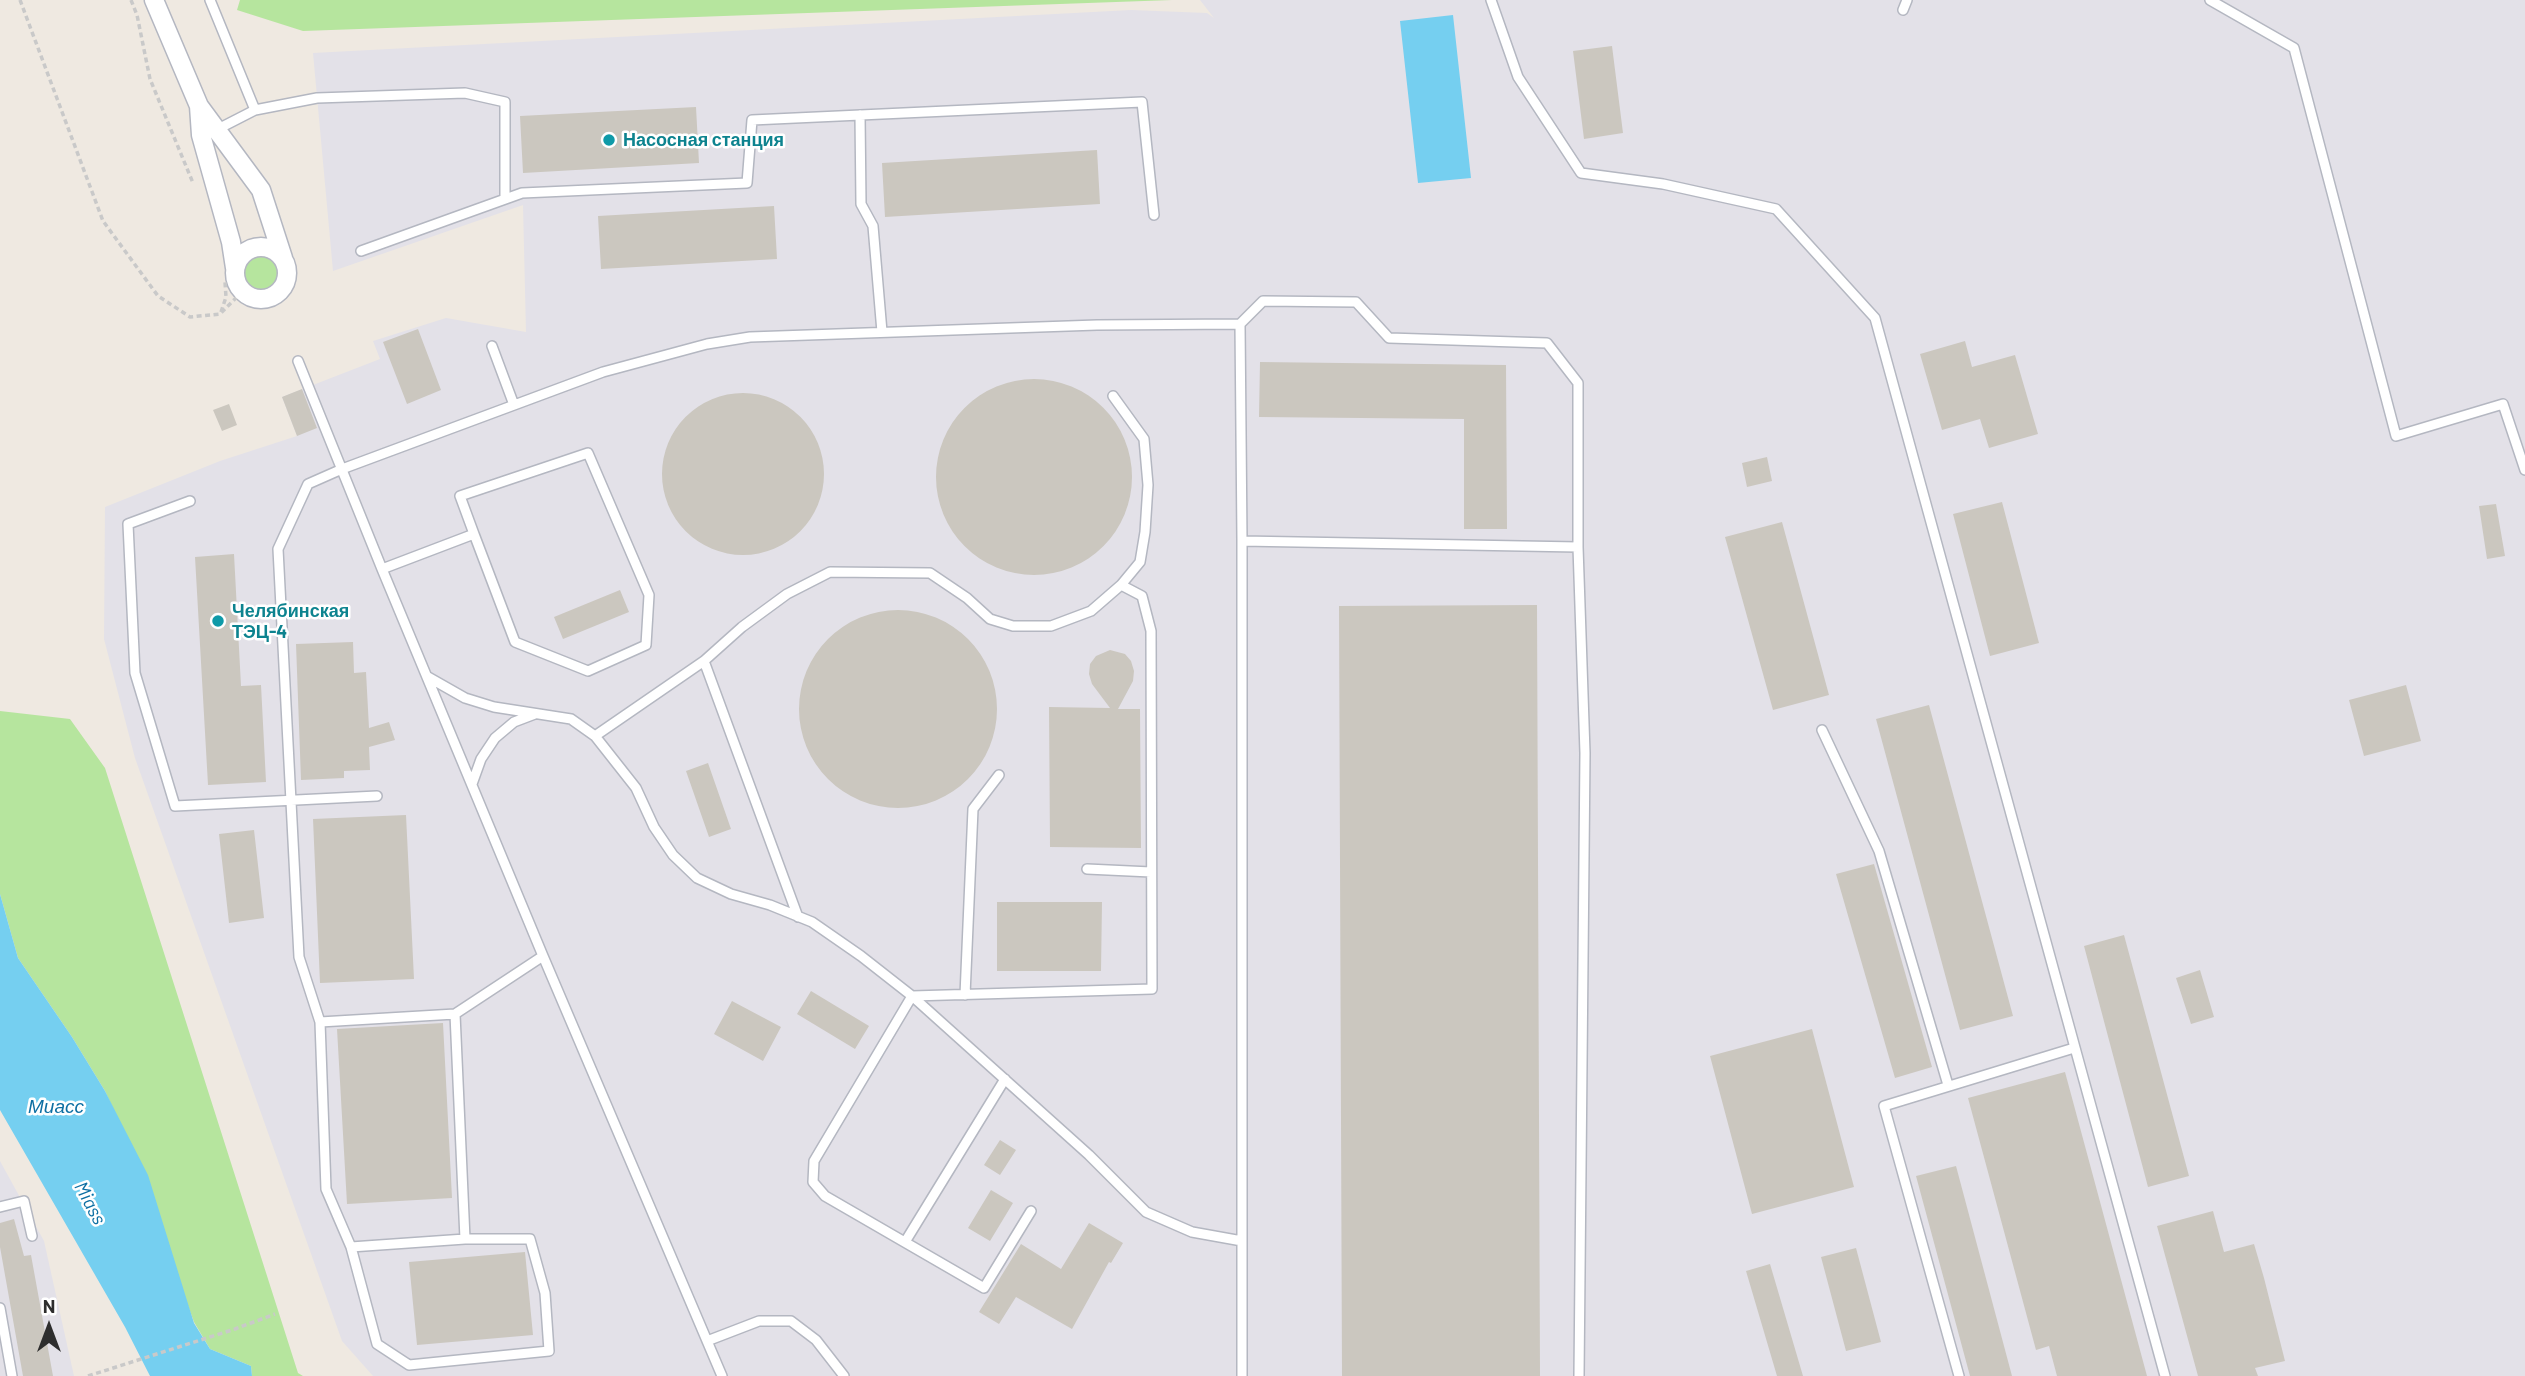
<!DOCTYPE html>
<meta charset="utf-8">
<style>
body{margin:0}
#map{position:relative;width:2525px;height:1376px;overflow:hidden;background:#efe9e1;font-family:Barlow,sans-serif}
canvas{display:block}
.north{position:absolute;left:14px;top:1292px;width:70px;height:70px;-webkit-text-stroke:5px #fff;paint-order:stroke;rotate:0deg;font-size:19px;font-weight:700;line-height:28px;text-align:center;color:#2e2e2e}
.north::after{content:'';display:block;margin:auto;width:24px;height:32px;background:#2e2e2e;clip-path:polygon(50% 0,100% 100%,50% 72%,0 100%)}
</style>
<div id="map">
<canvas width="2525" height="1376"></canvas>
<div class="north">N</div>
</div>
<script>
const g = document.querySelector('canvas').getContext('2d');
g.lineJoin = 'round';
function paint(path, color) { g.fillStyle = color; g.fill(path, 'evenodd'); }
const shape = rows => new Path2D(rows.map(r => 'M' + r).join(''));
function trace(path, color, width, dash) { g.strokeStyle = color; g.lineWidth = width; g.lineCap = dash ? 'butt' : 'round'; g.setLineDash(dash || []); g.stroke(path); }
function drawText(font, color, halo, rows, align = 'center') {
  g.font = font + ' Barlow,sans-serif'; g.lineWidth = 5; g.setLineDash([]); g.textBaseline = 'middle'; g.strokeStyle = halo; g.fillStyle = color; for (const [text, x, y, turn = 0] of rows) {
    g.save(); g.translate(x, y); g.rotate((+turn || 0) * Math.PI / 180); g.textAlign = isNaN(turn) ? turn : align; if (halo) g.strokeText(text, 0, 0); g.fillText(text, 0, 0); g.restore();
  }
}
const industrial = shape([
 [1200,0,2525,0,2525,1376,373,1376,342,1341,135,758,104,639,105,507,220,461,297,436,282,397,380,359,373,341,446,318,526,332,523,205,333,271,313,53,1131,10,1207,13,1214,18],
 [0,1161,44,1241,74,1376,0,1376]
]);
const green = shape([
 [240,0,1172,0,303,31,237,10],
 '242 273a20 20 0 1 1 40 0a20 20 0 1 1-40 0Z',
 [0,711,70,719,105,768,298,1373,303,1376,252,1376,251,1366,210,1349,194,1322,123,1130,105,1091,72,1037,18,958,0,894]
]);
const water = shape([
 [1453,15,1471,178,1418,183,1400,21],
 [0,894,18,958,72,1037,105,1091,148,1175,194,1323,210,1349,251,1366,252,1376,150,1376,125,1327,0,1110]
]);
const building = shape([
 [1612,46,1623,133,1584,139,1573,51],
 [696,107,699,163,523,173,520,116],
 [1097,150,1100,204,885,217,882,163],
 [774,206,777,259,601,269,598,216],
 [418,329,441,390,407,404,383,342],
 [1965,341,1972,367,2015,355,2038,434,1989,448,1980,419,1942,430,1920,354],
 [1260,362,1506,365,1507,529,1464,529,1464,419,1259,417],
 '936 477a98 98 0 1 1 196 0a98 98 0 1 1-196 0Z',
 [302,389,317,428,297,436,282,397],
 '662 474a81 81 0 1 1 162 0a81 81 0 1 1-162 0Z',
 [229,404,237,425,222,431,213,410],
 [1767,457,1772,481,1747,487,1742,463],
 [2002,502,2039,643,1990,656,1953,514],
 [2496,504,2505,556,2487,559,2479,506],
 [1782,522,1829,695,1773,710,1725,537],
 [234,554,241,686,261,685,266,782,208,785,195,557],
 [620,590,629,612,563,639,554,617],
 [1537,605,1540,1376,1342,1376,1339,606],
 '799 709a99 99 0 1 1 198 0a99 99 0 1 1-198 0Z',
 [353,642,354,673,366,672,369,728,389,722,395,740,369,747,370,770,344,771,344,778,301,780,296,644],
 [1110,650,1125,654,1131,661,1134,671,1133,681,1118,709,1140,709,1141,848,1050,847,1049,707,1110,708,1092,684,1089,674,1090,664,1096,656],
 [2406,685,2421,741,2364,756,2349,700],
 [1929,705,2013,1016,1960,1030,1876,719],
 [708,763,731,829,709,837,686,771],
 [406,815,414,979,320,983,313,819],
 [254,830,264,918,229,923,219,834],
 [1874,864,1932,1067,1895,1078,1836,874],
 [997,902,1102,902,1101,971,997,971],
 [2124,935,2189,1176,2148,1187,2084,946],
 [2200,970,2214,1017,2191,1024,2176,978],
 [811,991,869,1026,855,1049,797,1014],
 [732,1001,781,1027,763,1061,714,1034],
 [443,1023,452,1198,347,1204,337,1029],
 [1812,1029,1854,1187,1752,1214,1710,1056],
 [2065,1072,2147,1376,2057,1376,2049,1346,2036,1350,1968,1098],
 [1000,1140,1016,1150,1000,1175,984,1165],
 [1956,1166,2012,1376,1970,1376,1916,1176],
 [991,1190,1013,1203,990,1241,968,1228],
 [2213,1211,2224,1252,2254,1244,2264,1278,2285,1361,2255,1368,2258,1376,2198,1376,2157,1226],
 [14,1219,24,1256,31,1255,53,1376,23,1376,0,1247,0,1223],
 [1089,1223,1123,1243,1111,1263,1109,1262,1072,1329,1016,1297,999,1324,979,1312,1021,1244,1061,1269],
 [1856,1248,1881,1342,1846,1351,1821,1257],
 [525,1252,533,1335,417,1345,409,1262],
 [1770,1264,1803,1376,1777,1376,1746,1271]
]);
const path = shape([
 [20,0,103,221,158,296,190,317,220,314,242,292],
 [131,0,137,15,150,79,193,183],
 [221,312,226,297,225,282],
 [88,1376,235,1329,275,1314]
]);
const lane = shape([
 [210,0,255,110,216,130],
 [1491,0,1518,77,1581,173,1663,184,1776,209,1875,318,2165,1376],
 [2210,0,2294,48,2396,436,2503,404,2525,470],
 [1903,10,1907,0],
 [255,110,317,98,465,93,505,102,505,199],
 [860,115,861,204,873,226,882,332],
 [361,251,522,193,747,183,752,120,1142,102,1154,215],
 [1240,324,1242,541,1578,547],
 [492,346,514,405],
 [298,361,382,569,543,956,722,1376],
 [190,501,128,524,135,673,175,806,377,796],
 [1242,541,1242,1376],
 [382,569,474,534,515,642,588,671,646,645,649,595,588,453,460,496,474,534],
 [704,661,798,917],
 [428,677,465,698,494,707,571,719,595,736,636,788,654,827,673,855,697,878,731,894,770,905,812,922,861,956,912,996,1089,1155,1146,1212,1192,1232,1242,1241],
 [1822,730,1879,851,1948,1085],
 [595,736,704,661,742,627,787,594,830,572,930,573,967,598,990,619,1013,626,1051,626,1091,611,1121,585,1140,562,1145,532,1148,485,1144,439,1113,396],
 [472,784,481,759,495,738,514,722,535,714],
 [1087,869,1151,872],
 [965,995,973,809,999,775],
 [455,1014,465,1239,530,1239,545,1293,549,1351,409,1365,377,1344,351,1247,326,1189,320,1022,299,957,278,549,308,484,342,469,603,372,707,344,750,337,1097,325,1240,324,1263,301,1356,302,1389,338,1547,343,1578,383,1578,547,1585,753,1579,1376],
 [320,1022,455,1014,543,956],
 [0,1207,24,1201,32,1236],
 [1031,1211,984,1288,825,1196,813,1182,814,1161,912,996,1152,989,1151,631,1142,596,1121,585],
 [905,1242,1005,1079],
 [351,1247,465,1239],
 [0,1308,12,1376],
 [707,1341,759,1321,791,1321,816,1340,844,1376],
 [1959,1376,1884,1106,2074,1048]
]);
const street = shape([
 [154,0,199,106,261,190,283,258],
 [199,106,201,135,231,242,235,268],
 '235 273a26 26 0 1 1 52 0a26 26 0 1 1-52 0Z'
]);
const markers = [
 [609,140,7,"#0f9aa8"],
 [218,621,7,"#0f9aa8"]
];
const cultureNames = [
 ["Насосная станция",623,140],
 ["Челябинская",232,611],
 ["ТЭЦ-4",232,632]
];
const waterNames = [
 ["Миасс",56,1107],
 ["Miass",90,1203,62]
];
paint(industrial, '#e3e1e8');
paint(green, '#b6e59e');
paint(water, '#75cff0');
paint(building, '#cbc7bf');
trace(lane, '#b4b7c1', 12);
trace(street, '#b4b7c1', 21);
trace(path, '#c9c9c9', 3.5, [5, 3.5]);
trace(lane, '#fff', 9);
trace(street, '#fff', 18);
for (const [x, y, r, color] of markers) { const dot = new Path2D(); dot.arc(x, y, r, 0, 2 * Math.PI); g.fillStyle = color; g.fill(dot); trace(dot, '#fff', 2.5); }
drawText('bold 18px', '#0d838f', '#fff', cultureNames, 'left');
drawText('italic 19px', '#0d6fa3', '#fff', waterNames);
</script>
